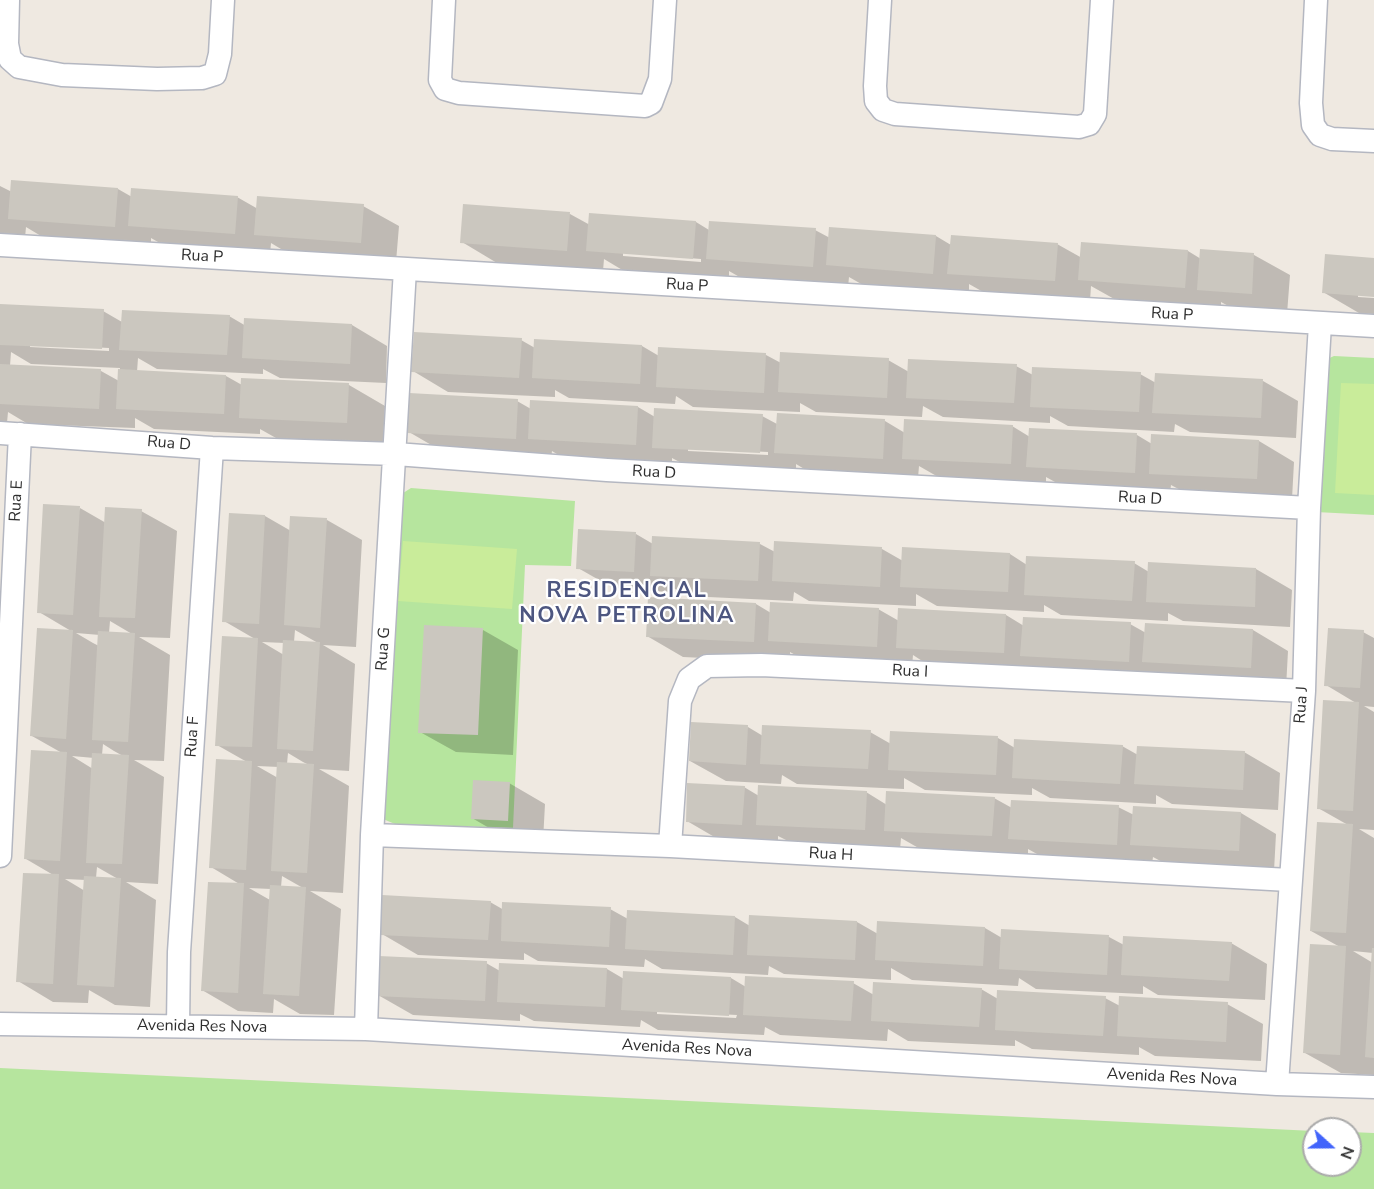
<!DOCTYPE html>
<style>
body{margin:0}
#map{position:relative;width:1374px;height:1189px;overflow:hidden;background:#efe9e1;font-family:"Nunito Sans",sans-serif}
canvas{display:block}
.north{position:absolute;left:1302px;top:1117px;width:60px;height:60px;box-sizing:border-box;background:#fff;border:2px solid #ababab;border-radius:50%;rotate:111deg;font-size:16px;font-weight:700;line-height:24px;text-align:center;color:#2e2e2e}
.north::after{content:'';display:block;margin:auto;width:21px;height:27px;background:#4264fb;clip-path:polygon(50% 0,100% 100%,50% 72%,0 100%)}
</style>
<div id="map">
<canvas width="1374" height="1189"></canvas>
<div class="north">N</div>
</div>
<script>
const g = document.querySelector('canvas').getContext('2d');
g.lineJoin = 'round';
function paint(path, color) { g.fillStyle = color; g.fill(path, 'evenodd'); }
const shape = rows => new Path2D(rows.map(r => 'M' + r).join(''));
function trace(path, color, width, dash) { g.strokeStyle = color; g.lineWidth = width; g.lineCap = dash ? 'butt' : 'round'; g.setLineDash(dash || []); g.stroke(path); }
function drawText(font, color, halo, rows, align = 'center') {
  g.font = font + ' "Nunito Sans",sans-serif'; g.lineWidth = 4.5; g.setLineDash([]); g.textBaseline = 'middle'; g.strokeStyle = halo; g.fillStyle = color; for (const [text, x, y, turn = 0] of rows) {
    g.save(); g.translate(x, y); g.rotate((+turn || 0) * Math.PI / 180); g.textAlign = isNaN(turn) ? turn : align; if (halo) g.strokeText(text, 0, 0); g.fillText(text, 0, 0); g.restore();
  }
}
const green = shape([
 [1334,356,1374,358,1374,515,1316,512,1325,360],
 [411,488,575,501,571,566,525,565,513,828,395,824,383,819,400,495],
 [0,1068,1314,1131,1314,1165,1350,1165,1350,1132,1374,1133,1374,1189,0,1189]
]);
const pitch = shape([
 [1341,383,1374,384,1374,495,1335,493],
 [403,541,517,549,512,609,398,601]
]);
const shadow = shape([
 [0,186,12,192,118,189,132,197,237,197,258,209,363,206,399,226,396,262,291,255,271,243,270,254,165,246,151,238,151,246,46,239,26,227,25,238,0,236],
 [570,214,590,225,696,222,709,230,815,230,830,238,936,236,951,245,1057,244,1082,258,1083,243,1188,251,1201,259,1202,251,1254,255,1290,275,1287,314,1234,309,1221,302,1221,308,1116,300,1091,286,1090,301,985,293,969,284,969,293,863,285,849,277,848,287,743,279,729,271,729,279,624,271,604,259,603,271,497,263,462,242],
 [623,253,701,259,701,262,623,256],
 [1374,259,1374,295,1358,294,1358,297,1374,298,1374,314,1359,313,1323,292],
 [0,306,103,311,122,322,229,316,246,326,352,325,387,346,386,383,280,378,263,369,263,374,157,369,138,358,137,372,226,376,242,385,243,380,349,385,385,406,383,443,276,438,260,429,260,434,154,429,135,418,135,428,28,424,8,412,7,423,0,423],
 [30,344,109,348,109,351,30,347],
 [11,352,31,364,120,368,119,381,101,371,10,366],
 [521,340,535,348,642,346,659,356,766,355,781,363,888,360,909,372,1016,366,1033,375,1140,374,1156,383,1263,381,1298,401,1296,438,1190,432,1175,424,1174,432,1068,426,1050,416,1050,423,943,417,923,406,922,417,816,412,800,403,800,412,693,407,676,396,675,404,569,398,555,390,555,397,448,392,413,371],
 [517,401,531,409,638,407,655,417,762,416,777,424,885,421,905,433,1012,426,1030,437,1137,435,1152,444,1259,441,1294,462,1292,499,1186,493,1171,485,1170,493,1064,487,1046,477,1046,484,940,478,919,466,918,478,811,473,796,464,796,473,689,467,672,458,672,464,565,459,552,451,551,458,445,453,409,432],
 [688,448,768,452,768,455,688,451],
 [80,508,106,523,141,511,177,531,170,638,139,637,170,655,164,761,134,760,164,777,158,884,126,882,156,900,150,1007,115,1005,89,990,88,1003,53,1002,18,981,55,876,26,859,62,753,32,736,71,631,39,612],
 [110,621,132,634,109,633],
 [76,633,100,635,99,646,93,643],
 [103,744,114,751,123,756,102,755],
 [72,756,94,758,93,769],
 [97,867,118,879,96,878],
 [65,879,86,880,85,891],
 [230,514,265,516,291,531,327,520,362,540,356,647,323,645,355,664,349,771,319,769,349,786,343,893,310,891,341,909,334,1015,300,1014,274,999,273,1013,238,1011,202,990,241,885,211,867,247,762,217,745,255,639,224,621],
 [295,630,318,643,294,642],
 [262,642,285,643,284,655],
 [288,753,303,762,309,765,287,764],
 [257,766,279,767,278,778],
 [282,876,303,888,281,887],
 [249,888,271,889,270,900],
 [636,534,653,544,760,544,775,552,776,543,882,549,903,561,1010,554,1027,565,1134,563,1149,572,1150,564,1256,569,1292,590,1290,627,1183,621,1168,613,1168,621,1061,615,1044,605,1044,612,937,606,916,594,916,606,809,601,794,592,793,601,687,596,670,586,670,592,613,588,578,568],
 [756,604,771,613,878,609,899,621,900,610,1006,615,1024,626,1130,624,1146,633,1253,630,1288,651,1286,688,1058,676,1040,666,1040,673,933,668,913,655,912,667,806,661,790,652,790,662,683,657,647,636],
 [483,630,518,650,513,755,456,752,420,732],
 [1363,632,1374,638,1374,707,1364,706,1374,712,1374,830,1359,829,1374,838,1374,1075,1341,1073,1305,1053,1340,947,1311,931,1348,825,1318,808,1356,703,1326,685],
 [1353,951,1373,953,1373,963],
 [748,727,763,736,870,732,891,744,998,738,1015,748,1122,746,1138,755,1244,752,1280,773,1278,810,1172,804,1156,795,1156,804,1050,798,1032,788,1032,795,925,790,904,778,904,789,797,784,782,775,781,784,726,781,690,761],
 [509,783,545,804,543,841,508,839,472,818],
 [744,787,759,796,866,792,887,805,994,798,1012,808,1118,807,1134,815,1241,813,1276,834,1274,871,1168,865,1153,857,1152,864,1046,859,1028,849,1028,856,922,850,901,838,900,850,794,844,778,836,778,845,723,842,687,821],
 [490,902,504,910,610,909,628,919,628,912,735,917,750,926,857,922,878,934,985,928,1002,938,1003,931,1109,937,1124,945,1231,943,1267,964,1265,1000,1158,995,1143,986,1143,994,1036,989,1019,978,1018,986,912,980,891,968,891,980,784,974,769,966,768,975,662,969,645,959,644,967,538,961,524,953,524,960,418,955,382,934],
 [486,963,500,971,607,969,624,979,731,978,746,987,853,983,874,995,981,989,998,999,1105,998,1120,1006,1227,1004,1263,1024,1261,1061,1155,1056,1139,1047,1139,1055,1032,1049,1015,1040,1015,1046,908,1041,888,1029,887,1041,780,1035,765,1027,764,1035,658,1030,641,1020,640,1027,534,1021,520,1014,520,1021,413,1015,378,995],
 [657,1011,737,1015,736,1018,657,1014]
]);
const building = shape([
 [11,180,118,188,115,227,8,219],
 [131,188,238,196,235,234,128,226],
 [257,196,364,204,361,243,254,235],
 [463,204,570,212,567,251,460,243],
 [589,213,696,221,693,259,586,251],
 [709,221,816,228,813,267,706,259],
 [829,227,936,235,933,274,826,265],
 [951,235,1058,243,1055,281,947,274],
 [1081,242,1188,250,1185,288,1078,280],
 [1200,249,1254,253,1252,294,1197,290],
 [1325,254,1374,258,1374,297,1322,293],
 [0,304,104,309,102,349,0,345],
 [122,310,230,315,227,355,119,350],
 [244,318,352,324,350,364,242,358],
 [414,332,522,338,519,378,411,372],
 [534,339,642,345,640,384,532,378],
 [658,347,766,353,764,393,656,387],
 [780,352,889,358,887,398,778,392],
 [908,359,1017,364,1014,403,906,398],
 [0,364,101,369,99,409,0,404],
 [1032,367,1141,372,1139,412,1030,407],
 [118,369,226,375,224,414,116,409],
 [1155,373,1263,379,1261,418,1152,413],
 [241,378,349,383,347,423,239,418],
 [409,393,518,399,516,439,407,433],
 [530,400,638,406,636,445,528,439],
 [654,408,763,414,760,453,652,448],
 [777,413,885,419,883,459,774,453],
 [904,419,1013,425,1011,464,902,459],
 [1029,428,1137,433,1135,473,1026,467],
 [1151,434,1259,440,1257,479,1149,474],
 [43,504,80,506,73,615,37,613],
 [105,507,142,509,135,618,99,617],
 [229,513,265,515,259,624,222,622],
 [290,516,327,518,320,628,284,625],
 [578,529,636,532,634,572,576,569],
 [652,536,760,542,758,581,650,576],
 [774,541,882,547,880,587,772,581],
 [902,547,1010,553,1008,592,900,587],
 [1026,556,1135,561,1132,601,1024,595],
 [1148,562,1256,568,1255,607,1146,602],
 [648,597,756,603,754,642,646,637],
 [770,602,879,608,877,647,768,641],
 [898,608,1006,614,1004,653,896,648],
 [1023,617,1131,622,1129,662,1020,656],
 [1145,623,1253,629,1251,668,1142,662],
 [424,625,483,628,478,735,418,733],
 [37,628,73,630,66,739,30,736],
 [1328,628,1364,630,1360,688,1324,686],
 [98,631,135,633,128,742,92,740],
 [222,636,258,638,252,747,215,746],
 [283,640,320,642,313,751,277,749],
 [1323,700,1359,702,1353,811,1317,809],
 [691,722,748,725,746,765,689,761],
 [762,725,871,730,868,769,760,764],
 [890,731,998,736,996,775,888,770],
 [1014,739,1123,745,1120,784,1012,778],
 [1137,746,1245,751,1243,790,1134,784],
 [31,750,67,752,60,861,24,859],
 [92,753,129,755,122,864,86,863],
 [216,759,252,761,246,870,209,868],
 [277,762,314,764,307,873,271,871],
 [473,780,510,782,508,821,471,819],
 [687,783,745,786,742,825,686,822],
 [758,785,867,791,865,830,756,825],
 [886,791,995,797,992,836,884,831],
 [1011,800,1119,805,1117,845,1008,839],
 [1133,806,1241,812,1239,851,1130,845],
 [1317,822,1353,824,1346,933,1310,931],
 [23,873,59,874,53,984,16,982],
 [84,876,121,878,114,987,77,985],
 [208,882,244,883,238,993,201,991],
 [270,885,306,887,299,996,263,994],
 [382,895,491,901,488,940,380,935],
 [502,902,611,907,609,947,501,941],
 [627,910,735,916,733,955,625,949],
 [749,915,857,921,855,960,747,955],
 [877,921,985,927,983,966,875,960],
 [1001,929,1109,935,1107,975,999,969],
 [1123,936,1232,942,1229,981,1121,975],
 [1310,944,1346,946,1340,1055,1303,1053],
 [1372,948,1374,948,1374,1058,1365,1057],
 [379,956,487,961,485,1001,376,996],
 [499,963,607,968,605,1007,497,1002],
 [623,971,731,977,729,1016,621,1010],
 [745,976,854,981,851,1021,743,1015],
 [873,982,982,988,979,1027,871,1021],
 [997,990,1106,996,1103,1036,995,1030],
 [1119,996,1228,1002,1226,1042,1117,1036]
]);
const street = shape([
 [8,0,7,44,10,59,19,67,62,75,157,79,202,78,215,74,220,54,223,0],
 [444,0,440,80,445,89,459,93,645,106,651,103,660,79,665,0],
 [880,0,875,86,876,101,883,110,895,114,1079,127,1089,124,1095,114,1102,0],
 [1316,0,1311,103,1313,125,1320,135,1332,139,1374,141],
 [0,245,1374,326],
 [0,433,212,448,396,454,607,470,1309,508],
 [372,835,670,846,1289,880],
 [670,846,680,701,689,679,707,666,761,665,1304,691],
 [0,856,20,434],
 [0,1024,366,1029,1277,1084,1374,1087],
 [178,1026,179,952,212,448],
 [366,1029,372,835,405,269],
 [1277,1084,1304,691,1309,508,1320,324]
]);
const streetNames = [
 ["Rua P",202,257,3],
 ["Rua P",687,286,3],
 ["Rua P",1172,315,3],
 ["Rua D",169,444,5],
 ["Rua D",654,473,3],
 ["Rua D",1140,499,3],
 ["Rua E",17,501,-87],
 ["Rua G",384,649,-86],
 ["Rua I",910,672,3],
 ["Rua J",1302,705,-86],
 ["Rua F",193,737,-86],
 ["Rua H",831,855,3],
 ["Avenida Res Nova",202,1027,1],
 ["Avenida Res Nova",687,1049,3],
 ["Avenida Res Nova",1172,1078,3]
];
const districtNames = [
 ["RESIDENCIAL",627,592],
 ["NOVA PETROLINA",627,617]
];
paint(green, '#b6e59e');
paint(pitch, '#c9ec9a');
paint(shadow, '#0003');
paint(building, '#cbc7bf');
trace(street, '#b4b7c1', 25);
trace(street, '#fff', 22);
drawText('16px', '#2e2e2e', '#fff', streetNames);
g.letterSpacing = '1.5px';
drawText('bold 22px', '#4d5680', '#fff', districtNames);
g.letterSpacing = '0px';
</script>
